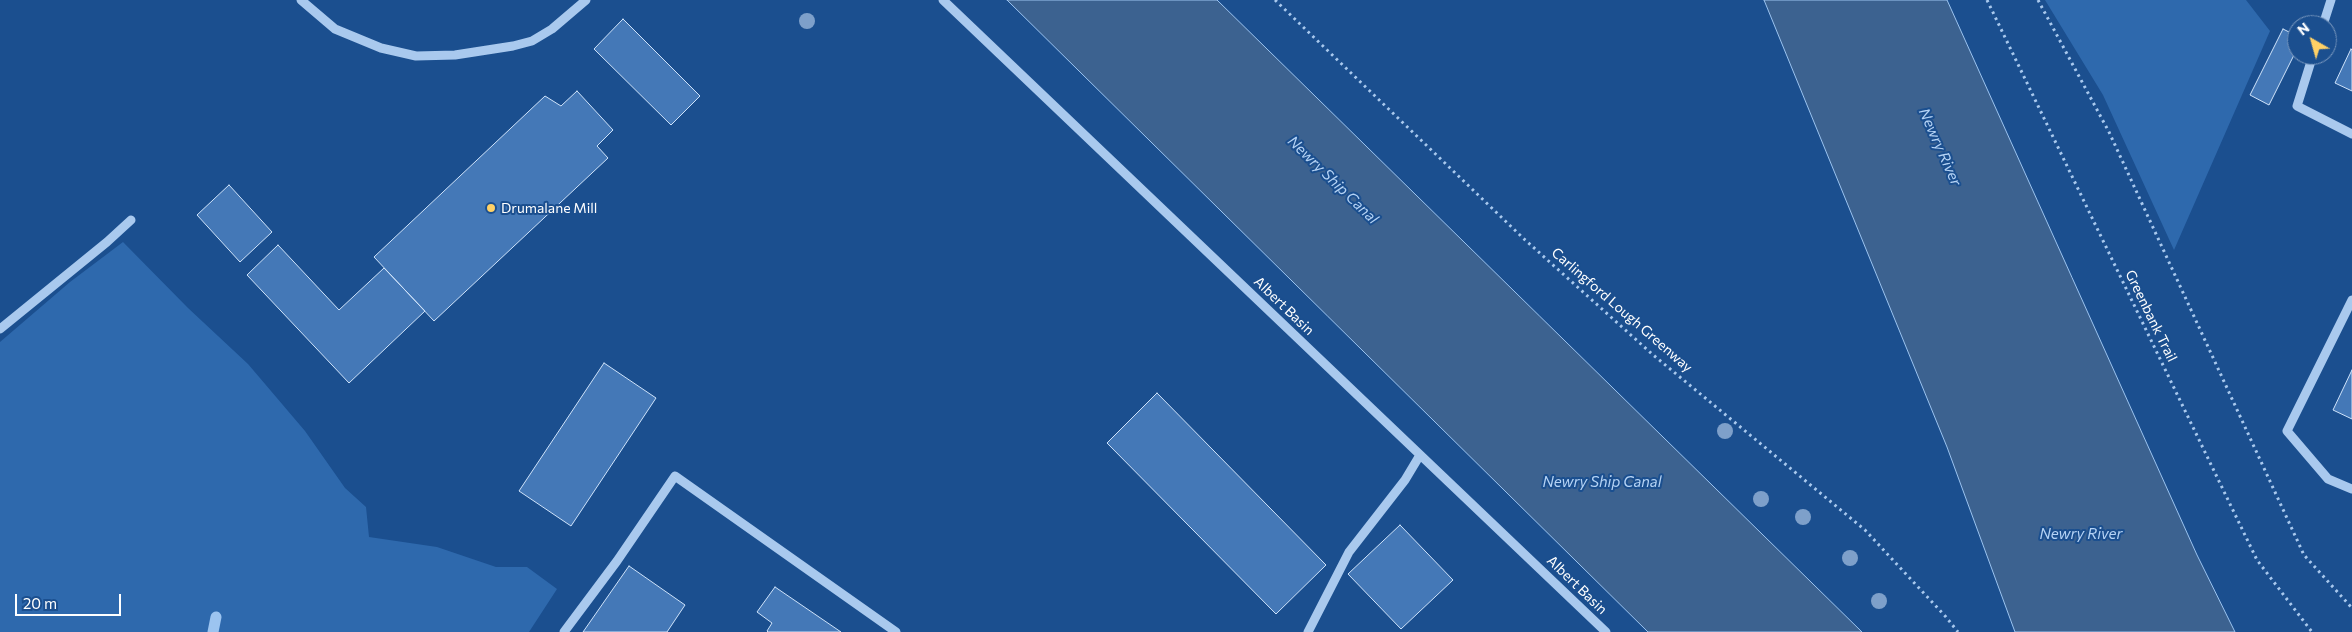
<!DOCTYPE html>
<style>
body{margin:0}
#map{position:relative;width:2352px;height:632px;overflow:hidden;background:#1b4f8f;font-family:Commissioner,sans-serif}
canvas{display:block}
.north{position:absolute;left:2287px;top:15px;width:50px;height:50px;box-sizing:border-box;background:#1b4f8f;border:1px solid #7695bc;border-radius:50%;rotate:322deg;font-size:14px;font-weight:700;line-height:20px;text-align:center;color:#fff}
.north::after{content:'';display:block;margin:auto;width:18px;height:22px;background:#ffd166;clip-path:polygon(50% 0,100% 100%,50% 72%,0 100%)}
.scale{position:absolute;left:15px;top:594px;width:106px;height:22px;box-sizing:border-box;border:2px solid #fff;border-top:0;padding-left:6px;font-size:15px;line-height:18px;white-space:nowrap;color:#fff;-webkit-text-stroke:4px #1b4f8f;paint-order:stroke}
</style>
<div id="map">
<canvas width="2352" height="632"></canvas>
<div class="north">N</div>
<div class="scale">20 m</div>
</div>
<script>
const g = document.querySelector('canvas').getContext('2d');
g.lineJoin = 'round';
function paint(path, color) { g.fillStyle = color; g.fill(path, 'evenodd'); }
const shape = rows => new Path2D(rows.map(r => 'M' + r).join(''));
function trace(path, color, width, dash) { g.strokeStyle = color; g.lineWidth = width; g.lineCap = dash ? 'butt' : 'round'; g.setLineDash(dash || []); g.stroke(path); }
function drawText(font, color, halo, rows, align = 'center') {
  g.font = font + ' Commissioner,sans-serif'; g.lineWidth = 4; g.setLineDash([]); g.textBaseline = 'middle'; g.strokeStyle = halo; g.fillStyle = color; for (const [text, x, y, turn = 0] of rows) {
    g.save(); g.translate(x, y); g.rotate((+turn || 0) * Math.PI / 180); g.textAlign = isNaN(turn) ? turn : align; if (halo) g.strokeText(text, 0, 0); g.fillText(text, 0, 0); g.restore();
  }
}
const green = shape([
 [2045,0,2246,0,2270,31,2174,250,2103,95],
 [123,242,188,308,248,364,305,431,345,488,366,507,369,537,437,547,496,567,527,567,557,589,529,632,0,632,0,342,70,282]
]);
const water = shape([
 [1007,0,1217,0,1862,632,1648,632,1007,0],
 [1764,0,1947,0,2197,555,2235,632,2015,632,1947,447,1764,0]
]);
const stream = shape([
 [213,632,216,617]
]);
const building = shape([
 [623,19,700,96,671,125,594,49,623,19],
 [2283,29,2297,36,2297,49,2269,105,2250,95,2283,29],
 [2351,49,2352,50,2352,91,2335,83,2351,49],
 [577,91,613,130,597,146,608,158,434,321,374,257,545,96,561,106,577,91],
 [229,185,272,232,240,262,197,215,229,185],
 [278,245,339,310,384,268,425,311,349,383,247,275,278,245],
 [604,363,656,398,571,526,519,491,604,363],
 [2352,370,2352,419,2333,410,2352,370],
 [1157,393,1326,565,1276,614,1107,443,1157,393],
 [1400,525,1453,580,1401,629,1348,574,1400,525],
 [629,566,685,605,667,632,583,632,629,566],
 [775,587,841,632,768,632,767,631,772,623,757,612,775,587]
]);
const path = shape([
 [1275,0,1523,238,1652,354,1865,530,1946,617,1958,632],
 [1987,0,2257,560,2312,632],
 [2038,0,2109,132,2304,555,2352,608]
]);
const minor = shape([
 [301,0,335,29,381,48,416,56,455,55,513,46,532,41,552,29,586,0],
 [943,0,1606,632],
 [2323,25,2331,0],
 [2313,55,2297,106,2352,134],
 [2352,300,2287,431,2328,479,2352,489],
 [0,329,107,242,131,220],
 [564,632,617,561,675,476,896,632],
 [1308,632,1349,552,1405,480,1420,455]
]);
const trees = [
 [807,21],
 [1725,431],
 [1761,499],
 [1803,517],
 [1850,558],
 [1879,601]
];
const markers = [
 [491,208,5,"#ffd166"]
];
const poiNames = [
 ["Drumalane Mill",501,208]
];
const streetNames = [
 ["Albert Basin",1284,306,44],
 ["Carlingford Lough Greenway",1622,310,41],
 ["Greenbank Trail",2151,316,64],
 ["Albert Basin",1577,585,44]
];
const waterNames = [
 ["Newry River",1940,147,66],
 ["Newry Ship Canal",1333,180,44],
 ["Newry Ship Canal",1602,482],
 ["Newry River",2081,534]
];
paint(green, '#2e69ad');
paint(water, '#3c6290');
trace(water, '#9cc4f0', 1);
trace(stream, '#9cc4f0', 11);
paint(building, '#4478b7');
trace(building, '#cfe3fa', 1);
trace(path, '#a9c9ee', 3, [2.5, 4]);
trace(minor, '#a9c9ee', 9);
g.fillStyle = '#7ea0ca';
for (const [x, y] of trees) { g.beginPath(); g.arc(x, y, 8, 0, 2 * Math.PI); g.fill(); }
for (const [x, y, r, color] of markers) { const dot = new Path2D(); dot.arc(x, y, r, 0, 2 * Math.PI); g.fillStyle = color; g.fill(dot); trace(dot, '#1b4f8f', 2); }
drawText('14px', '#fff', '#1b4f8f', poiNames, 'left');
drawText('14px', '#fff', '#1b4f8f', streetNames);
drawText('italic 15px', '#b5d3f5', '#1b4f8f', waterNames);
</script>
